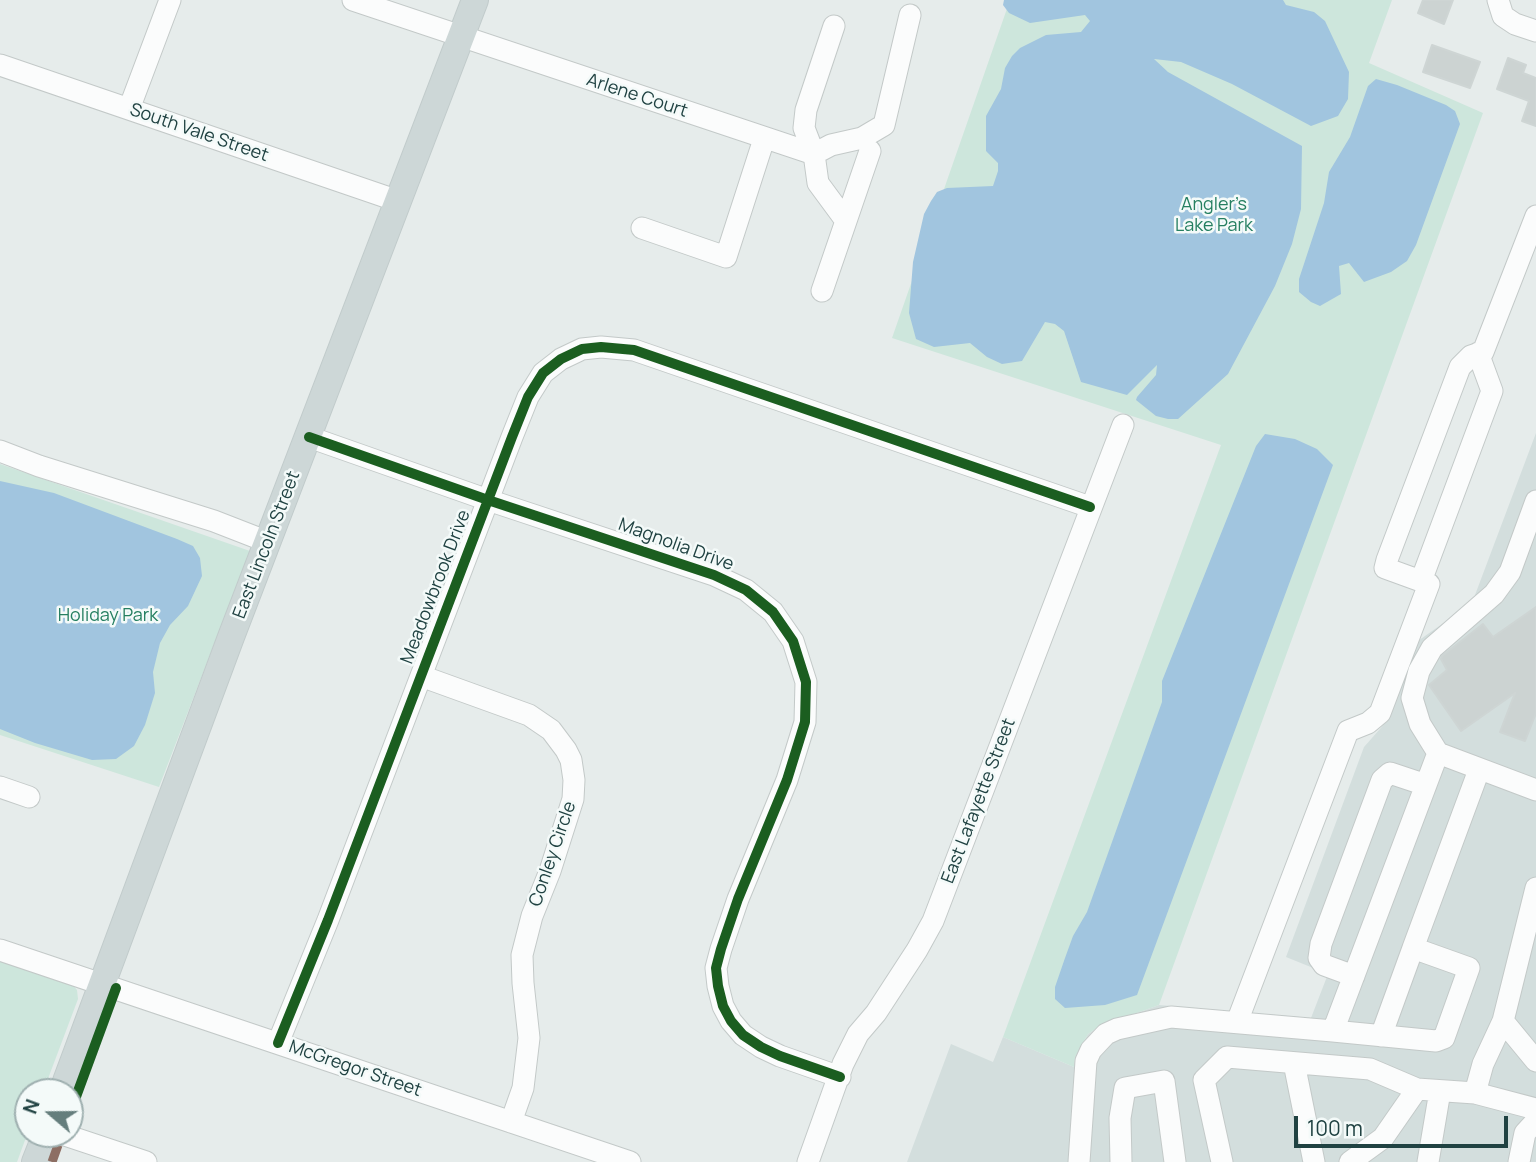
<!DOCTYPE html>
<meta charset="utf-8">
<style>
body{margin:0}
#map{position:relative;width:1536px;height:1162px;overflow:hidden;background:#e6eceb;font-family:Manrope,sans-serif}
canvas{display:block}
.north{position:absolute;left:14px;top:1078px;width:70px;height:70px;box-sizing:border-box;background:#f4faf9;border:2px solid #9fb0b0;border-radius:50%;rotate:290deg;font-size:19px;font-weight:700;line-height:28px;text-align:center;color:#204242}
.north::after{content:'';display:block;margin:auto;width:24px;height:32px;background:#657e7d;clip-path:polygon(50% 0,100% 100%,50% 72%,0 100%)}
.scale{position:absolute;left:1294px;top:1116px;width:214px;height:32px;box-sizing:border-box;border:4px solid #204242;border-top:0;padding-left:9px;font-size:21px;line-height:24px;white-space:nowrap;color:#204242;-webkit-text-stroke:5px #f4faf9;paint-order:stroke}
</style>
<div id="map">
<canvas width="1536" height="1162"></canvas>
<div class="north">N</div>
<div class="scale">100 m</div>
</div>
<script>
const g = document.querySelector('canvas').getContext('2d');
g.lineJoin = 'round';
function paint(path, color) { g.fillStyle = color; g.fill(path, 'evenodd'); }
const shape = rows => new Path2D(rows.map(r => 'M' + r).join(''));
function trace(path, color, width, dash) { g.strokeStyle = color; g.lineWidth = width; g.lineCap = dash ? 'butt' : 'round'; g.setLineDash(dash || []); g.stroke(path); }
function drawText(font, color, halo, rows, align = 'center') {
  g.font = font + ' Manrope,sans-serif'; g.lineWidth = 5; g.setLineDash([]); g.textBaseline = 'middle'; g.strokeStyle = halo; g.fillStyle = color; for (const [text, x, y, turn = 0] of rows) {
    g.save(); g.translate(x, y); g.rotate((+turn || 0) * Math.PI / 180); g.textAlign = isNaN(turn) ? turn : align; if (halo) g.strokeText(text, 0, 0); g.fillText(text, 0, 0); g.restore();
  }
}
const built = shape([
 [1536,433,1536,1162,907,1162,951,1044,993,1062,1003,1037,1074,1067,1075,1057,1088,1034,1098,1027,1159,1005,1311,1018,1328,974,1286,957,1364,747,1387,721,1415,643,1472,603]
]);
const green = shape([
 [1010,0,1392,0,1369,63,1483,113,1159,1005,1098,1027,1088,1034,1075,1057,1074,1067,1003,1037,1221,445,892,338],
 [0,464,250,551,159,787,0,735],
 [0,960,71,983,77,990,78,999,43,1092,28,1092,28,1132,17,1162,0,1162]
]);
const water = shape([
 [1004,0,1283,0,1286,5,1314,12,1325,21,1349,72,1348,99,1338,116,1311,126,1232,84,1181,62,1154,59,1168,72,1302,146,1301,209,1292,244,1275,286,1228,374,1178,419,1168,419,1156,416,1136,400,1137,397,1156,375,1157,365,1127,395,1081,382,1064,331,1055,324,1045,322,1022,361,1002,364,987,357,970,343,934,347,916,339,909,313,913,262,924,214,931,201,937,192,947,188,993,186,998,171,998,163,986,151,986,116,1001,89,1005,68,1012,56,1020,48,1046,35,1081,32,1090,21,1085,15,1030,23,1009,13,1003,5],
 [1376,79,1397,85,1446,105,1455,111,1460,124,1416,245,1407,261,1391,272,1364,282,1349,263,1339,266,1341,294,1320,306,1311,302,1299,292,1299,279,1324,203,1329,172,1350,137,1368,86],
 [1265,434,1295,439,1317,449,1333,465,1137,995,1105,1005,1065,1008,1055,999,1055,987,1065,958,1073,936,1087,912,1162,702,1162,681,1256,446],
 [0,481,54,493,177,539,193,546,200,558,202,576,188,606,170,625,160,643,153,672,155,693,145,725,134,746,116,759,92,760,35,743,0,729]
]);
const building = shape([
 [1423,0,1453,0,1444,24,1418,13,1423,0],
 [1432,45,1480,62,1470,88,1423,72,1432,45],
 [1508,58,1526,65,1523,73,1536,78,1536,126,1522,121,1529,101,1497,89,1508,58],
 [1536,607,1536,713,1525,741,1500,732,1515,693,1461,731,1429,685,1447,670,1441,659,1442,656,1483,624,1493,637,1536,607]
]);
const minor = shape([
 [353,0,814,154],
 [1498,0,1503,16,1515,24,1536,31],
 [0,65,398,201],
 [129,109,170,0],
 [814,154,831,145,862,138,884,125,910,15],
 [846,221,870,151],
 [642,228,726,257,764,139],
 [822,291,846,221,818,183,814,154,804,128,806,110,834,26],
 [309,437,488,500,714,575,746,590,773,612,793,641,806,682,805,722,787,780,738,899,721,949,716,968,718,986,723,1006,731,1021,743,1035,761,1047,780,1056,840,1077],
 [0,451,39,466,214,521,268,542],
 [1536,501,1510,572,1494,594,1432,648,1419,671,1412,698,1420,724,1438,753,1536,790],
 [1421,581,1492,391,1478,353],
 [421,676,529,715,551,730,566,750,571,760,574,780,573,799,550,871,532,916,522,955,523,983,529,1038,523,1088,511,1122],
 [0,787,29,797],
 [1536,888,1503,1021,1536,1061],
 [0,950,630,1162],
 [1354,976,1324,965,1319,958,1321,944,1382,780,1390,773,1426,785],
 [1237,1022,1348,731,1368,723,1380,713,1429,584,1385,568,1387,560,1460,367,1471,356,1483,352,1536,216],
 [1333,1031,1436,1041,1444,1038,1469,968,1413,948,1479,770],
 [1381,1036,1413,948],
 [278,1043,328,920,512,437,528,397,543,373,561,359,582,349,601,347,634,350,1090,507],
 [1294,1063,1314,1162],
 [1475,1093,1536,1109],
 [62,1134,146,1162],
 [808,1162,843,1064,858,1034,876,1013,917,950,933,921,1123,425],
 [1079,1162,1086,1061,1091,1050,1106,1034,1117,1029,1171,1017,1333,1031,1438,753],
 [1121,1162,1120,1118,1125,1088,1164,1081,1175,1162],
 [1222,1162,1204,1080,1227,1057,1370,1069,1417,1089,1475,1093,1483,1064,1503,1021],
 [1350,1162,1383,1138,1417,1089],
 [1428,1162,1440,1091],
 [1519,1162,1525,1133,1536,1121]
]);
const major = shape([
 [62,1092,231,637,475,0],
 [35,1162,46,1134]
]);
const quiet = shape([
 [52,1162,62,1134]
]);
const cycleway = shape([
 [309,437,488,500,714,575,746,590,773,612,793,641,806,682,805,722,787,780,738,899,721,949,716,968,718,986,723,1006,731,1021,743,1035,761,1047,780,1056,840,1077],
 [278,1043,328,920,512,437,528,397,543,373,561,359,582,349,601,347,634,350,1090,507],
 [70,1113,116,988]
]);
const streetNames = [
 ["Arlene Court",637,96,18],
 ["South Vale Street",199,133,19],
 ["East Lincoln Street",267,545,-69],
 ["Magnolia Drive",676,545,20],
 ["Meadowbrook Drive",436,587,-69],
 ["East Lafayette Street",979,801,-69],
 ["Conley Circle",553,854,-71],
 ["McGregor Street",355,1069,19]
];
const parkNames = [
 ["Angler’s",1214,205],
 ["Lake Park",1214,226],
 ["Holiday Park",108,616]
];
paint(built, '#d3dedd');
paint(green, '#cde6dc');
paint(water, '#a1c5df');
paint(building, '#ccd3d2');
trace(building, '#ced5d4', 2);
trace(minor, '#c3c9c8', 23);
trace(major, '#c1cbcb', 28);
trace(minor, '#fbfcfc', 21);
trace(major, '#cdd7d7', 26);
trace(quiet, '#8d6e63', 9, [18, 9]);
trace(cycleway, '#1b5e20', 10);
drawText('18px', '#204242', '#f4faf9', streetNames);
drawText('18px', '#257f61', '#f4faf9', parkNames);
</script>
